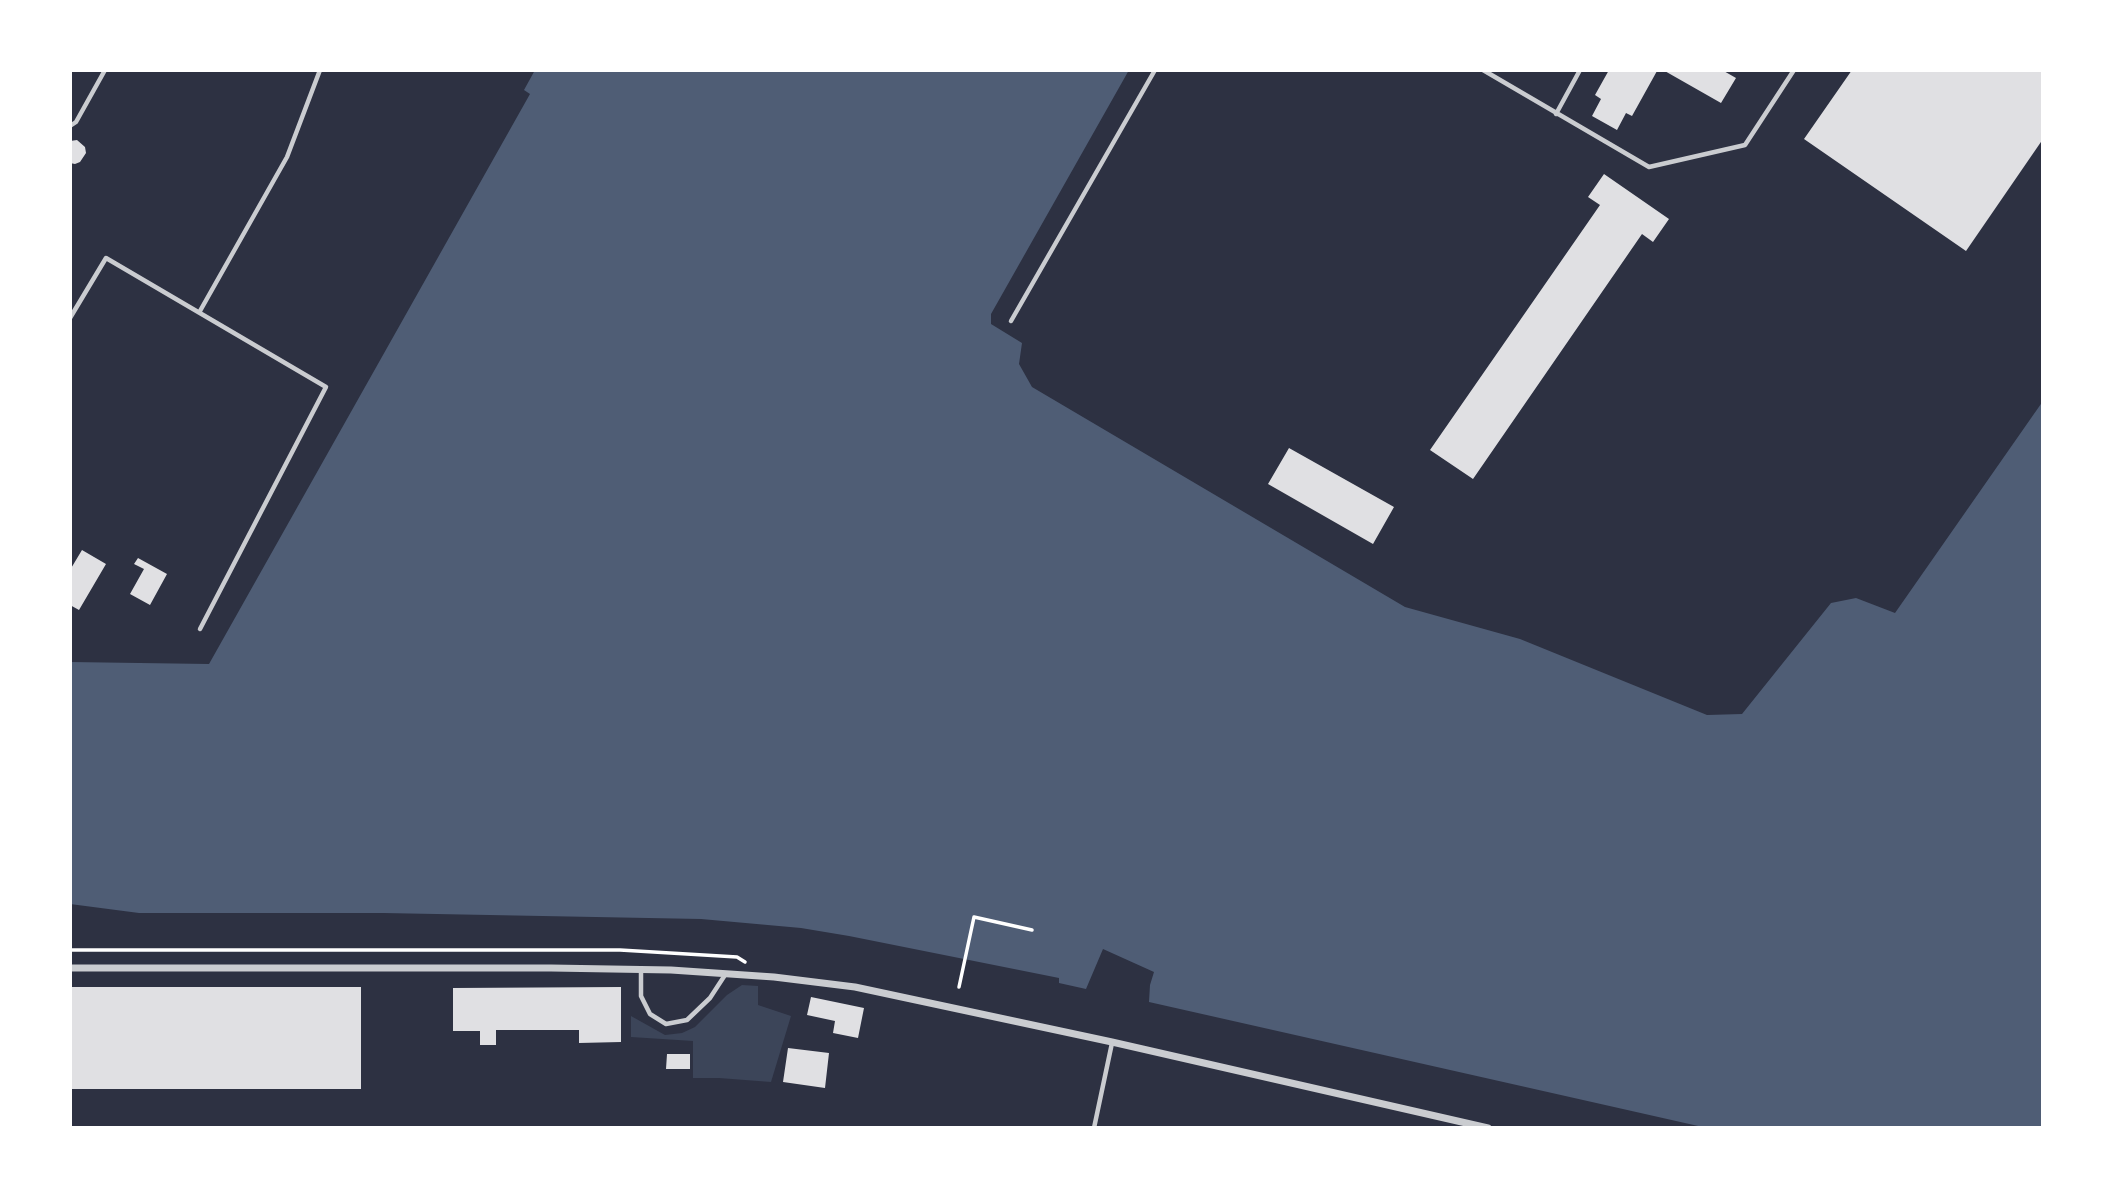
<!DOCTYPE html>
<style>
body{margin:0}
#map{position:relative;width:2113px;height:1198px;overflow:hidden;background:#2d3142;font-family:Poppins,sans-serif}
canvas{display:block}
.frame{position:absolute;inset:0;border:72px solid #fff;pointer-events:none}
</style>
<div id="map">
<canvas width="2113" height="1198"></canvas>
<div class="frame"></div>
</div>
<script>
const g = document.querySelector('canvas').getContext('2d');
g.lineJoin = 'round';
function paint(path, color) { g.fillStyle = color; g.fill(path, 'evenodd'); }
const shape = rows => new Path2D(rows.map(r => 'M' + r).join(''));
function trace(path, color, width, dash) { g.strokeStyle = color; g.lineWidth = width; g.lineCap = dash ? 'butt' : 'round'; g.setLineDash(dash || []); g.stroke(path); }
const green = shape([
 [742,985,758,986,758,1005,791,1016,771,1082,719,1078,693,1078,693,1041,631,1037,631,1016,665,1035,682,1033,695,1027,727,995]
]);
const water = shape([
 [535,70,1129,70,991,314,991,324,1022,343,1019,364,1032,387,1405,607,1520,639,1707,715,1742,714,1831,603,1856,598,1895,613,2043,401,2043,1128,1707,1128,1149,1002,1150,985,1154,972,1103,949,1086,989,1059,983,1059,978,849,936,801,928,701,919,383,913,139,913,70,904,70,662,209,664,530,94,524,90]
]);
const building = shape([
 [1609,70,1657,71,1632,116,1626,113,1617,130,1592,116,1601,99,1595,95],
 [1663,70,1722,70,1736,78,1721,103],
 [1852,70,2043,70,2043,139,1966,251,1804,139],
 [77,140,85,147,86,153,80,162,75,164,70,163,70,141],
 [1604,174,1669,219,1653,242,1642,234,1473,479,1430,450,1600,205,1588,197],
 [1289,448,1394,507,1373,544,1268,484],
 [82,550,106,564,79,610,70,605,70,570],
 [138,558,167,574,150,605,130,594,144,569,134,564],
 [70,987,361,987,361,1089,70,1089],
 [621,987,621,1042,579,1043,579,1030,496,1030,496,1045,480,1045,480,1031,453,1031,453,988],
 [811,997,864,1008,858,1038,833,1033,835,1021,807,1015],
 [788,1048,829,1053,825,1088,783,1082],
 [667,1054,690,1054,690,1069,666,1069]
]);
const path = shape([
 [70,950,620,950,737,957,745,962],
 [959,987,974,917,1032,930]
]);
const service = shape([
 [1483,70,1649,167,1745,145,1794,70],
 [1556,114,1580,70],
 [70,126,76,122,105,70],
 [200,311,287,157,320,70],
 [70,318,106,258,326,387,200,629],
 [1011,321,1155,70],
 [641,970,641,996,650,1014,666,1024,687,1020,710,998,725,975],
 [1094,1128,1112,1043]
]);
const minor = shape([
 [70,968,551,968,671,970,774,977,855,987,1112,1042,1488,1128]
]);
paint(green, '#3c4559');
paint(water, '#4f5d75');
paint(building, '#e0e0e3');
trace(path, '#fff', 3.5);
trace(service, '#caccd0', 4.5);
trace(minor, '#caccd0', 7);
</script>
